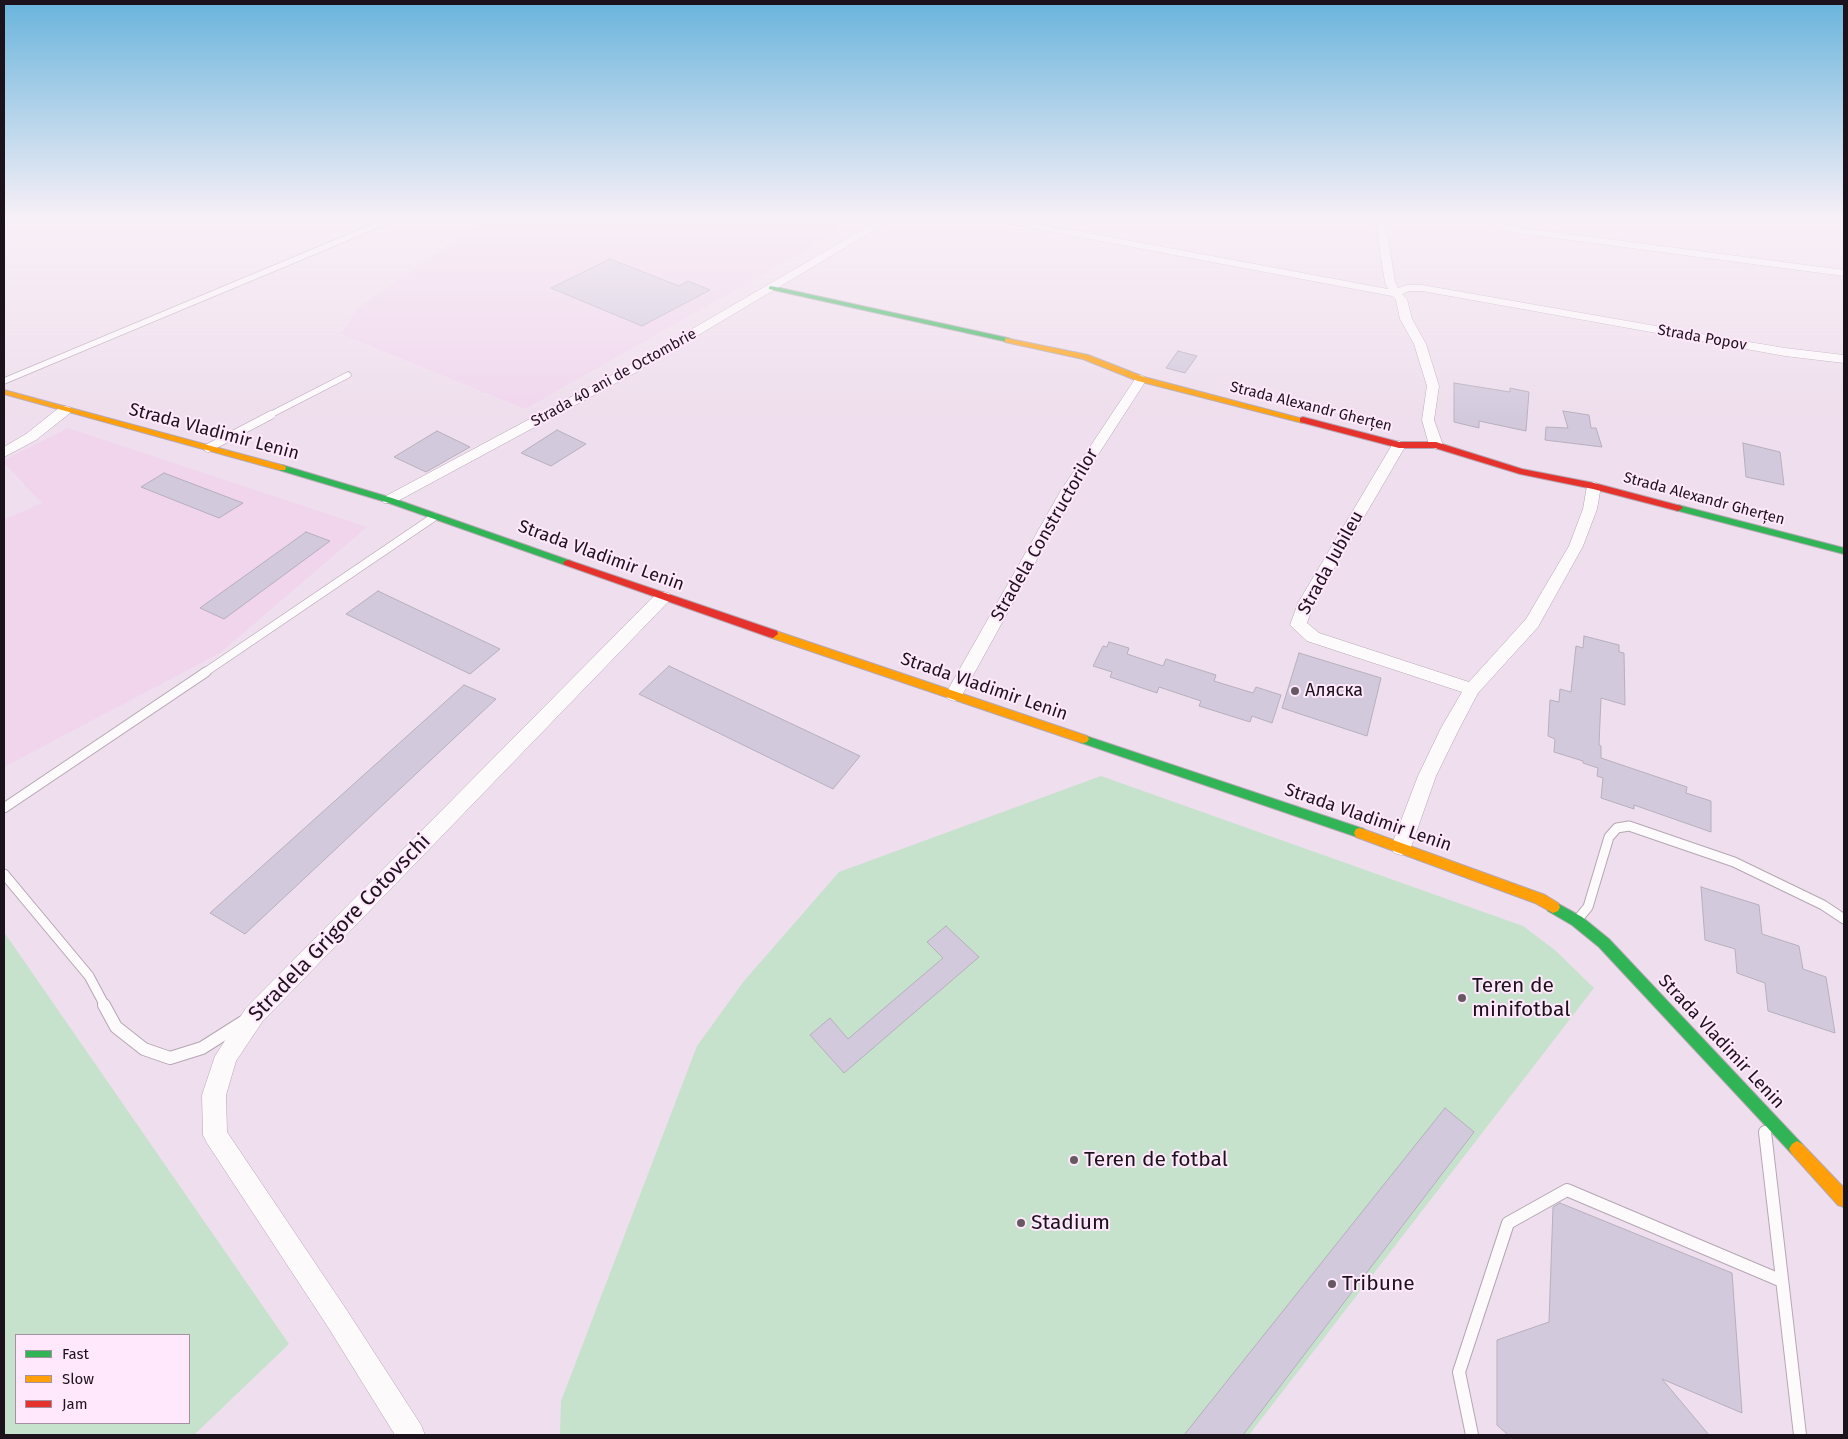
<!DOCTYPE html>
<meta charset="utf-8">
<style>
body{margin:0}
#map{position:relative;width:1848px;height:1439px;overflow:hidden;background:#efdeed;font-family:"Fira Sans",sans-serif}
canvas{display:block}
.frame{position:absolute;inset:0;border:5px solid #1c121b;pointer-events:none}
.legend{position:absolute;left:15px;top:1334px;width:175px;height:90px;box-sizing:border-box;background:#ffe7fc;border:1px solid #a492a2;margin:0;padding:6px 9px;list-style:none;font-size:15px;color:#1c121b}
.legend li{display:flex;align-items:center;gap:10px;height:25px}
.legend b{width:25px;border:1px solid #a492a2}
</style>
<div id="map">
<canvas width="1848" height="1439"></canvas>
<div class="frame"></div>
<ul class="legend">
<li><b style="height:6px;background:#30b455"></b>Fast</li>
<li><b style="height:6px;background:#ff9f0a"></b>Slow</li>
<li><b style="height:6px;background:#e5322d"></b>Jam</li>
</ul>
</div>
<script>
const g = document.querySelector('canvas').getContext('2d');
g.lineJoin = 'round';
function paint(path, color) { g.fillStyle = color; g.fill(path, 'evenodd'); }
const shape = rows => new Path2D(rows.map(r => 'M' + r).join(''));
function trace(path, color, width, dash) { g.strokeStyle = color; g.lineWidth = width; g.lineCap = dash ? 'butt' : 'round'; g.setLineDash(dash || []); g.stroke(path); }
function drawText(font, color, halo, rows, align = 'center') {
  g.font = font + ' "Fira Sans",sans-serif'; g.lineWidth = 4; g.setLineDash([]); g.textBaseline = 'middle'; g.strokeStyle = halo; g.fillStyle = color; for (const [text, x, y, turn = 0] of rows) {
    g.save(); g.translate(x, y); g.rotate((+turn || 0) * Math.PI / 180); g.textAlign = isNaN(turn) ? turn : align; if (halo) g.strokeText(text, 0, 0); g.fillText(text, 0, 0); g.restore();
  }
}
const built = shape([
 [485,219,835,219,839,231,525,409,341,334,358,308],
 [68,428,367,527,220,653,4,767,4,520,42,503,4,463,4,460]
]);
const green = shape([
 [1101,776,1523,926,1556,951,1594,988,1249,1435,560,1435,561,1401,697,1046,744,981,839,872],
 [4,932,289,1344,194,1435,4,1435],
 [16,1335,189,1335,189,1423,16,1423]
]);
const building = shape([
 [610,259,679,286,688,281,710,290,642,326,551,288,610,259],
 [1178,351,1197,356,1185,373,1166,368,1178,351],
 [1454,383,1510,392,1510,388,1529,392,1526,431,1479,421,1479,428,1454,422,1454,383],
 [1563,411,1589,415,1591,428,1596,428,1602,447,1545,440,1546,427,1568,428,1563,411],
 [557,430,586,444,551,466,521,453,557,430],
 [437,431,470,447,426,472,394,457,437,431],
 [1743,443,1780,452,1784,485,1746,477,1743,443],
 [164,473,243,503,219,518,141,487,164,473],
 [306,532,330,541,224,619,200,608,306,532],
 [378,591,500,649,470,674,346,614,378,591],
 [1584,636,1619,645,1619,652,1624,653,1625,705,1601,698,1599,745,1601,746,1601,758,1687,787,1686,793,1711,801,1711,832,1634,805,1634,809,1601,798,1603,778,1597,776,1598,768,1583,763,1583,761,1554,752,1555,739,1548,736,1550,700,1559,702,1560,689,1571,692,1576,646,1583,648,1584,636],
 [1109,642,1129,648,1127,654,1163,666,1166,659,1216,675,1214,681,1253,693,1256,687,1281,695,1272,723,1252,716,1250,722,1199,706,1201,701,1159,687,1157,693,1110,677,1112,672,1093,666,1103,646,1107,647,1109,642],
 [1299,653,1381,678,1367,736,1282,708,1299,653],
 [669,666,860,756,833,789,639,694,669,666],
 [464,685,496,699,245,934,210,913,464,685],
 [1701,887,1759,905,1762,934,1799,946,1803,969,1826,977,1835,1033,1768,1011,1765,983,1737,973,1735,949,1705,940,1701,887],
 [946,926,979,957,844,1073,810,1035,830,1018,848,1039,943,958,927,942,946,926],
 [1445,1108,1474,1132,1243,1435,1184,1435,1445,1108],
 [1560,1203,1732,1273,1742,1413,1662,1379,1709,1435,1508,1435,1497,1425,1497,1340,1549,1322,1553,1207,1560,1203]
]);
const laneFar3 = shape([
 [4,381,392,219],
 [268,416,348,375]
]);
const laneFar2 = shape([
 [208,448,271,415],
 [204,673,434,517]
]);
const laneFar1 = shape([
 [4,808,206,672],
 [4,874,89,976,105,1006],
 [1578,919,1588,907,1609,837,1617,828,1629,826,1734,862,1823,905,1844,919]
]);
const lane = shape([
 [104,1005,116,1027,144,1049,170,1058,202,1048,243,1022],
 [1765,1132,1800,1435],
 [1472,1435,1459,1372,1508,1223,1567,1190,1782,1281]
]);
const street = shape([
 [881,219,893,219,633,374,394,503,384,503,382,500,384,497,625,368,881,219],
 [995,219,1014,219,1388,289,1385,282,1375,219,1385,219,1395,282,1398,288,1408,285,1422,285,1713,336,1785,348,1844,355,1844,363,1785,356,1422,291,1409,291,1402,294,1407,299,1412,319,1426,344,1439,386,1434,420,1443,445,1436,449,1429,445,1422,420,1427,386,1414,344,1400,319,1396,300,1392,296,1000,222,995,219],
 [1486,219,1497,219,1505,224,1516,227,1844,270,1844,276,1516,233,1497,228,1486,219],
 [1141,375,1147,379,1074,492,960,699,954,701,948,699,945,695,1060,492,1137,376,1141,375],
 [65,406,70,407,71,410,70,413,36,440,4,457,4,447,26,434,60,407,65,406],
 [1399,441,1406,445,1314,603,1307,623,1319,633,1469,682,1526,619,1569,546,1583,509,1587,486,1594,482,1601,486,1597,509,1583,546,1538,627,1478,693,1459,729,1436,776,1411,847,1408,853,1401,855,1394,853,1391,847,1418,776,1441,728,1462,692,1307,641,1290,625,1298,603,1392,445,1399,441],
 [663,592,669,593,671,597,669,601,262,1022,236,1061,226,1095,227,1132,346,1309,421,1425,425,1435,395,1435,328,1327,207,1143,203,1135,202,1095,215,1056,246,1008,657,593,663,592]
]);
const fast = shape([
 [771,286,1008,338,1012,340,1008,342,769,289,769,287,771,286],
 [282,465,392,498,571,561,573,563,571,565,565,565,386,502,279,470,279,466,282,465],
 [1678,505,1844,548,1844,554,1675,510,1673,508,1678,505],
 [1083,735,1364,829,1366,833,1364,837,1360,838,1079,742,1077,739,1079,736,1083,735],
 [1553,901,1582,917,1609,939,1802,1144,1805,1149,1802,1154,1797,1157,1792,1154,1599,947,1572,925,1548,911,1546,907,1548,903,1553,901]
]);
const slow = shape([
 [1005,338,1088,355,1144,377,1307,420,1303,423,1138,381,1083,359,1005,342,1005,338],
 [4,390,285,466,286,468,285,470,279,470,4,394,4,390],
 [773,630,1087,736,1089,739,1087,742,1083,743,1079,742,769,637,768,634,773,630],
 [1360,828,1545,895,1558,903,1560,907,1558,911,1553,913,1535,903,1356,837,1354,833,1356,829,1360,828],
 [1797,1141,1802,1144,1844,1188,1844,1207,1838,1205,1792,1154,1789,1149,1792,1144,1797,1141]
]);
const jam = shape([
 [1303,417,1399,442,1436,442,1522,469,1594,483,1681,506,1683,508,1678,511,1593,489,1520,474,1435,448,1399,448,1300,422,1300,418,1303,417],
 [568,560,777,631,778,634,773,638,769,637,565,565,563,563,565,561,568,560]
]);
const markers = [
 [1295,691,5,"#665964"],
 [1462,998,5,"#665964"],
 [1074,1160,5,"#665964"],
 [1021,1223,5,"#665964"],
 [1332,1284,5,"#665964"]
];
const farStreetnames = [
 ["Strada Popov",1702,338,10],
 ["Strada 40 ani de Octombrie",614,378,-29],
 ["Strada Alexandr Gherțen",1311,407,14],
 ["Strada Alexandr Gherțen",1704,499,15]
];
const streetNames = [
 ["Strada Vladimir Lenin",214,432,15],
 ["Stradela Constructorilor",1045,535,-60],
 ["Strada Vladimir Lenin",601,556,20],
 ["Strada Jubileu",1331,563,-61],
 ["Strada Vladimir Lenin",984,687,19],
 ["Strada Vladimir Lenin",1368,818,19],
 ["Strada Vladimir Lenin",1721,1042,47]
];
const poiNames = [
 ["Аляска",1305,691]
];
const nearStreetnames = [
 ["Stradela Grigore Cotovschi",340,928,-46]
];
const nearPoinames = [
 ["Teren de",1472,986],
 ["minifotbal",1472,1010],
 ["Teren de fotbal",1084,1160],
 ["Stadium",1031,1223],
 ["Tribune",1342,1284]
];
paint(built, '#f0d5ed');
paint(green, '#c6e2cd');
paint(building, '#d2c9dd');
trace(building, '#b7afbc', 1);
trace(laneFar3, '#b4a7b3', 7);
trace(laneFar2, '#b4a7b3', 9);
trace(laneFar1, '#b4a7b3', 11);
trace(lane, '#b4a7b3', 14);
trace(street, '#b4a7b3', 1);
trace(fast, '#b4a7b3', 2);
trace(slow, '#b4a7b3', 2);
trace(jam, '#b4a7b3', 2);
trace(laneFar3, '#fdfafc', 5.5);
trace(laneFar2, '#fdfafc', 8);
trace(laneFar1, '#fdfafc', 9);
trace(lane, '#fdfafc', 12);
paint(street, '#fdfafc');
paint(fast, '#30b455');
paint(slow, '#ff9f0a');
paint(jam, '#e5322d');
const sky = g.createLinearGradient(0, 0, 0, 420);
sky.addColorStop(0, '#69b4dc');
sky.addColorStop(0.52, '#f8f0f7');
sky.addColorStop(1, '#f8f0f700');
g.fillStyle = sky;
g.fillRect(0, 0, 1848, 420);
for (const [x, y, r, color] of markers) { const dot = new Path2D(); dot.arc(x, y, r, 0, 2 * Math.PI); g.fillStyle = color; g.fill(dot); trace(dot, '#ffe7fc', 2); }
drawText('15px', '#1c121b', '#ffe7fc', farStreetnames);
drawText('18px', '#1c121b', '#ffe7fc', streetNames);
drawText('18px', '#1c121b', '#ffe7fc', poiNames, 'left');
drawText('21px', '#1c121b', '#ffe7fc', nearStreetnames);
drawText('21px', '#1c121b', '#ffe7fc', nearPoinames, 'left');
</script>
